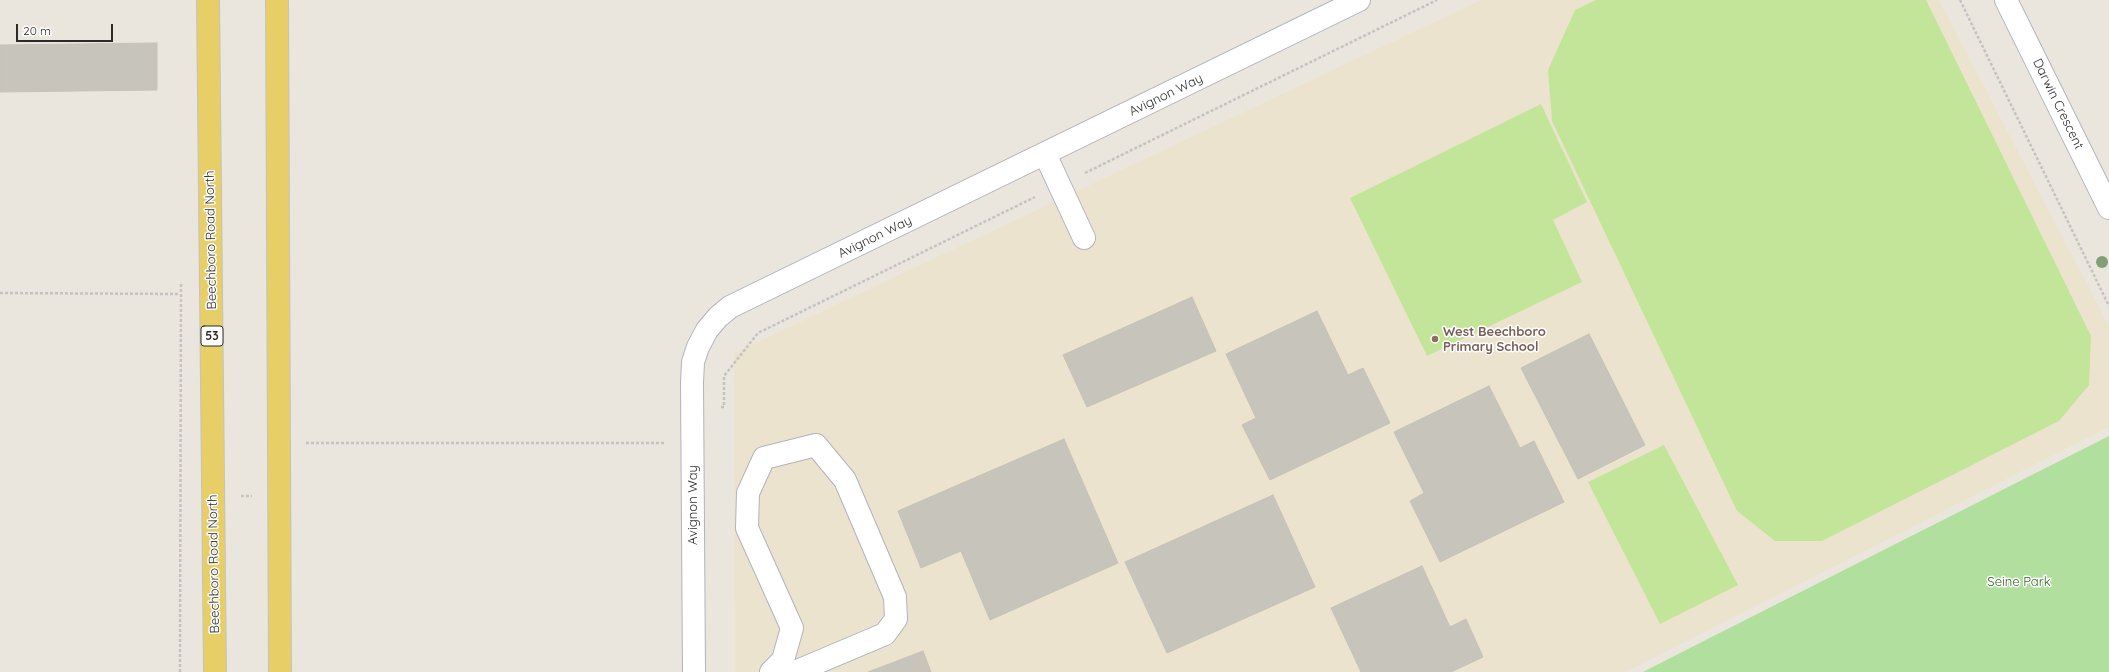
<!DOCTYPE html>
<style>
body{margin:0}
#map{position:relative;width:2109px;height:672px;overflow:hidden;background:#ebe6dd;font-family:Quicksand,sans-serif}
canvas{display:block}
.scale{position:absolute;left:16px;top:24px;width:97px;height:18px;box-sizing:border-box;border:2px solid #2a2a2a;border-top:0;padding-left:5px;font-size:12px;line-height:14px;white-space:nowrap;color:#2a2a2a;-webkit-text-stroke:3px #fff;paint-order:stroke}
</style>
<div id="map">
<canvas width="2109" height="672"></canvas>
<div class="scale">20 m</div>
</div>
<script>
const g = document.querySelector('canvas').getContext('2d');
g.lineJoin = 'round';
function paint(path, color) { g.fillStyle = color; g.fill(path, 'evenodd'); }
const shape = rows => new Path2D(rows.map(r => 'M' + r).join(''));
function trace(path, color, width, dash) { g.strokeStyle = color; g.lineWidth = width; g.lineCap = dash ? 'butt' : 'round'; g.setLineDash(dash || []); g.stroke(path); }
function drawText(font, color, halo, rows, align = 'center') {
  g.font = font + ' Quicksand,sans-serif'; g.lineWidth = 3; g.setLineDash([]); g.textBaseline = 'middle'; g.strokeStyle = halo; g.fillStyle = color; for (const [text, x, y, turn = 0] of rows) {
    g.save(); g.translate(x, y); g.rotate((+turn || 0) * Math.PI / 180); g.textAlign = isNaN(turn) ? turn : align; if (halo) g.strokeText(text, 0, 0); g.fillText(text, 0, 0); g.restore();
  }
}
const education = shape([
 [1481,0,1939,0,2109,326,2109,427,1626,672,735,672,734,353]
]);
const green = shape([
 [2109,436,2109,672,1643,672,1684,651]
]);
const pitch = shape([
 [1596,0,1926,0,2091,336,2089,385,2059,421,1822,541,1775,541,1737,511,1552,121,1548,70,1575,10],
 [1541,104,1587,202,1553,220,1582,282,1427,356,1350,198],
 [1664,445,1738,585,1660,624,1588,482]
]);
const building = shape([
 [157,43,157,90,0,92,0,45,157,43],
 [1192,297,1216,351,1087,407,1063,355,1192,297],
 [1317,311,1348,375,1363,368,1390,423,1270,480,1242,425,1256,418,1226,354,1317,311],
 [1589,334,1645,445,1578,479,1521,368,1589,334],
 [1489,386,1520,448,1534,441,1564,502,1440,562,1410,501,1424,493,1394,432,1489,386],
 [1064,439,1118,563,990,620,961,551,921,568,898,511,1064,439],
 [1273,495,1315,587,1167,653,1125,562,1273,495],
 [1422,566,1450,627,1466,619,1483,657,1451,672,1361,672,1331,608,1422,566],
 [923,651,931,672,868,672,923,651]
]);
const path = shape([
 [1960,0,2109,306],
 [1085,173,1437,0],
 [0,293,180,294],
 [721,407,724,407,724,376,758,333,1035,197],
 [306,443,665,443],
 [241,496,252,496],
 [180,672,181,283]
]);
const minor = shape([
 [2006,0,2109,208],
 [1045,154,1084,238],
 [694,672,692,383,693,362,698,347,707,330,718,317,730,307,1359,0],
 [771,672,783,660,792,628,747,528,748,493,764,458,816,445,845,480,895,597,896,619,885,634,795,672]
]);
const major = shape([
 [208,0,215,672],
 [277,0,280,672]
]);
const trees = [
 [2102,262]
];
const markers = [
 [1435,339,4,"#8d6e63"]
];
const shields = [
 [212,336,22]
];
const shieldNames = [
 ["53",212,336]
];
const streetNames = [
 ["Avignon Way",1166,95,-26],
 ["Darwin Crescent",2058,104,64],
 ["Avignon Way",875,237,-26],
 ["Beechboro Road North",211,240,-91],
 ["Avignon Way",693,505,-90],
 ["Beechboro Road North",214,564,-91]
];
const educationNames = [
 ["West Beechboro",1443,332],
 ["Primary School",1443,347]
];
const parkNames = [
 ["Seine Park",2019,582]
];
paint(education, '#ece3ce');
paint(green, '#b1df9d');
paint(pitch, '#c3e59a');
paint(building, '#c7c4bc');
trace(building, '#c7c2b7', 1);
trace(minor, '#b1b3bd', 24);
trace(major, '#c3c3c3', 24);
trace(path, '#c3c3c3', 2.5, [3, 2]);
trace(minor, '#fff', 22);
trace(major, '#e8ce66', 22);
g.fillStyle = '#819e74';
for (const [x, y] of trees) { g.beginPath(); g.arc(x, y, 6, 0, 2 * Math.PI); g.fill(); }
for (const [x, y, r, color] of markers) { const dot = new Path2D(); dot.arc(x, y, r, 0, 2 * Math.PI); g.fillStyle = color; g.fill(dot); trace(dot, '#fff', 1.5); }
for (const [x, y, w] of shields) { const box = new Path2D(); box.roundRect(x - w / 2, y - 10, w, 20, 3); g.fillStyle = '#fff'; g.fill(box); trace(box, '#2a2a2a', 1); }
drawText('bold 12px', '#2a2a2a', null, shieldNames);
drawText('13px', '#2a2a2a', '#fff', streetNames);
drawText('bold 13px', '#785e54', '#fff', educationNames, 'left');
drawText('13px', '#2b631f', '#fff', parkNames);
</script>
